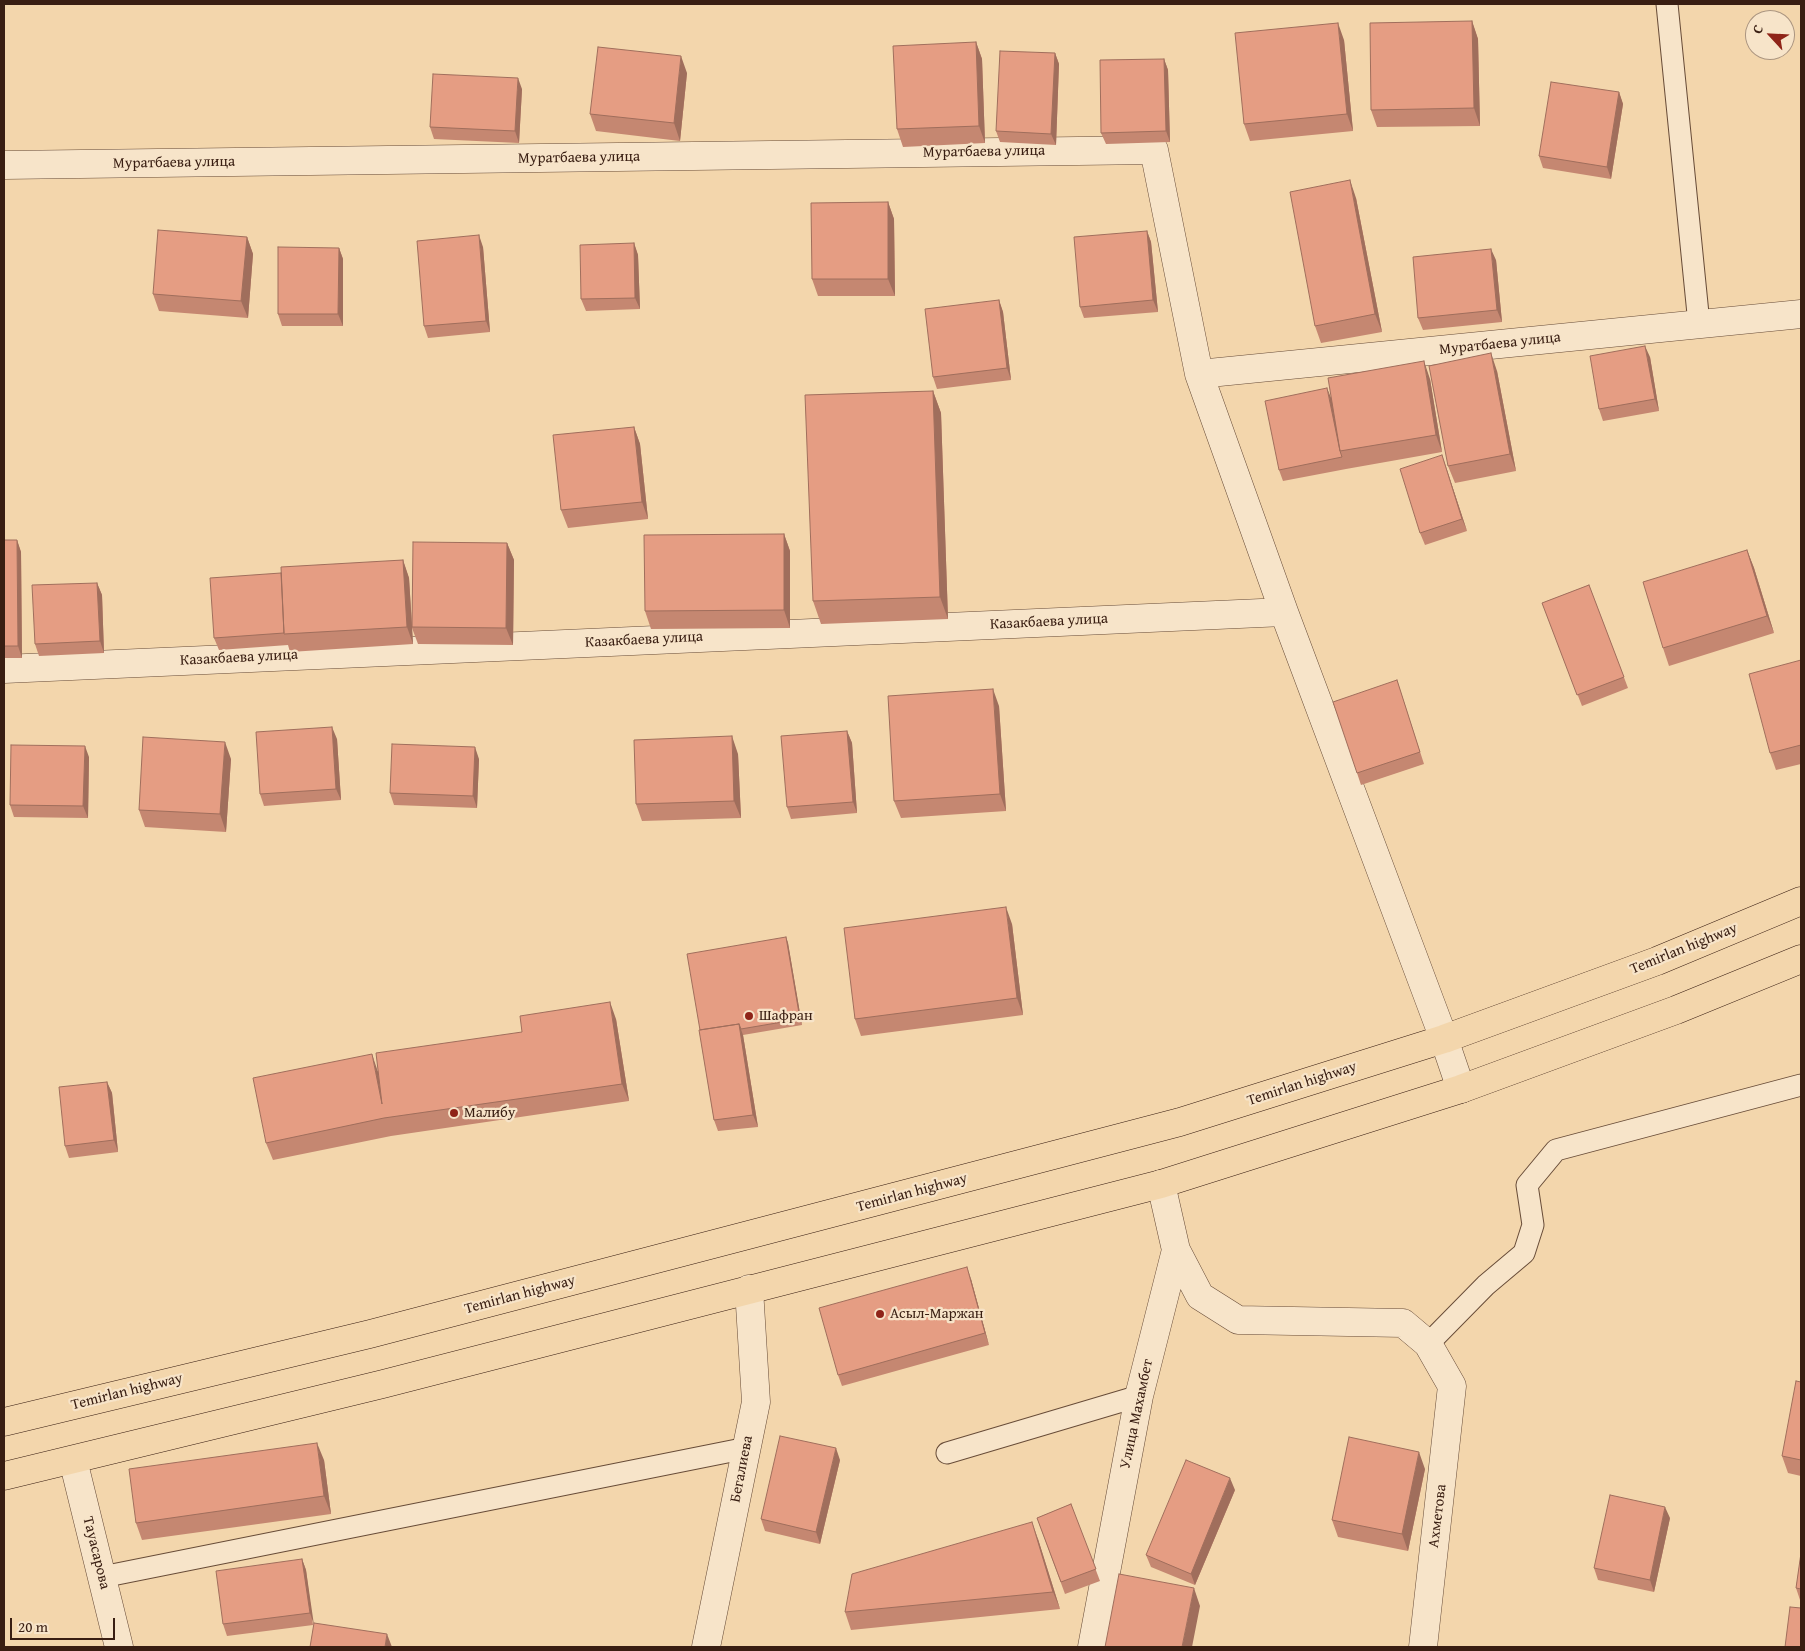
<!DOCTYPE html>
<meta charset="utf-8">
<style>
body{margin:0}
#map{position:relative;width:1805px;height:1651px;overflow:hidden;background:#f3d6ac;font-family:"Gentium Book Plus",serif}
canvas{display:block}
.frame{position:absolute;inset:0;border:5px solid #391e12;pointer-events:none}
.north{position:absolute;left:1745px;top:10px;width:50px;height:50px;box-sizing:border-box;background:#f7e4c9;border:1px solid #ab9580;border-radius:50%;rotate:295deg;font-size:14px;font-weight:700;line-height:20px;text-align:center;color:#391e12}
.north::after{content:'';display:block;margin:auto;width:18px;height:22px;background:#8f2418;clip-path:polygon(50% 0,100% 100%,50% 72%,0 100%)}
.scale{position:absolute;left:10px;top:1618px;width:105px;height:22px;box-sizing:border-box;border:2px solid #391e12;border-top:0;padding-left:6px;font-size:15px;line-height:18px;white-space:nowrap;color:#391e12;-webkit-text-stroke:4px #f7e4c9;paint-order:stroke}
</style>
<div id="map">
<canvas width="1805" height="1651"></canvas>
<div class="frame"></div>
<div class="north">С</div>
<div class="scale">20 m</div>
</div>
<script>
const g = document.querySelector('canvas').getContext('2d');
g.lineJoin = 'round';
const shape = rows => new Path2D(rows.map(r => 'M' + r).join(''));
function trace(path, color, width, dash) { g.strokeStyle = color; g.lineWidth = width; g.lineCap = dash ? 'butt' : 'round'; g.setLineDash(dash || []); g.stroke(path); }
function paint(path, color) { g.fillStyle = color; g.fill(path, 'evenodd'); }
function drawText(font, color, halo, rows, align = 'center') {
  g.font = font + ' "Gentium Book Plus",serif'; g.lineWidth = 4.5; g.setLineDash([]); g.textBaseline = 'middle'; g.strokeStyle = halo; g.fillStyle = color; for (const [text, x, y, turn = 0] of rows) {
    g.save(); g.translate(x, y); g.rotate((+turn || 0) * Math.PI / 180); g.textAlign = isNaN(turn) ? turn : align; if (halo) g.strokeText(text, 0, 0); g.fillText(text, 0, 0); g.restore();
  }
}
const service = shape([
 [1667,4,1699,324],
 [1428,1344,1486,1285,1524,1253,1533,1225,1527,1185,1556,1150,1801,1085],
 [947,1453,1139,1396],
 [102,1577,747,1448]
]);
const minor = shape([
 [4,165,1154,150,1199,374,1284,612,1444,1039,1461,1089],
 [1199,374,1801,314],
 [4,669,1284,612],
 [1176,1250,1200,1296,1238,1320,1403,1323,1428,1344,1452,1386,1423,1647],
 [73,1460,119,1647],
 [706,1647,756,1402,749,1289],
 [1092,1647,1139,1396,1176,1250,1161,1184]
]);
const primary = shape([
 [4,1422,370,1334,1180,1122,1444,1039,1657,961,1801,901],
 [4,1476,383,1384,1161,1184,1461,1089,1676,1010,1801,959]
]);
const wall = shape([
 [1472,21,1478,39,1480,126,1377,127,1371,110],
 [1344,40,1353,131,1250,141,1244,124],
 [976,42,982,59,985,143,903,147,897,129],
 [1055,53,1059,64,1056,145,1000,142,996,131],
 [1164,59,1168,70,1170,142,1106,144,1101,133],
 [687,73,680,141,596,131,590,114],
 [522,89,519,143,434,139,430,127],
 [1619,92,1623,104,1611,179,1543,168,1539,156],
 [1356,198,1382,332,1321,343,1315,326],
 [888,202,894,219,895,296,818,296,812,279],
 [1147,231,1151,242,1158,312,1084,318,1080,307],
 [247,237,253,254,248,318,159,311,153,294],
 [634,243,638,255,640,309,586,311,581,299],
 [483,247,490,332,428,338,424,326],
 [339,248,343,259,343,326,282,326,278,314],
 [1496,260,1502,322,1423,330,1418,318],
 [999,300,1003,312,1011,380,937,389,933,377],
 [1650,357,1659,411,1603,421,1599,409],
 [1497,371,1516,471,1455,483,1448,466],
 [1430,379,1442,452,1346,469,1283,481,1279,470,1331,397],
 [933,391,941,413,948,619,821,624,813,601],
 [634,427,640,444,648,519,568,528,561,510],
 [1442,455,1467,531,1425,545,1420,533],
 [784,534,790,551,790,628,651,629,645,611],
 [4,540,17,540,21,552,22,658,4,658],
 [507,543,514,560,513,645,418,644,412,628,413,644,290,652,288,645,219,650,214,638,281,573,403,560,409,578,412,624],
 [1747,550,1754,568,1774,633,1669,666,1663,648],
 [97,583,102,595,104,653,39,656,35,644],
 [1589,585,1628,688,1582,706,1542,603],
 [1801,660,1801,764,1776,770,1770,753],
 [1397,680,1424,764,1361,785,1357,773],
 [999,706,1006,811,901,818,894,801],
 [847,731,852,743,857,813,791,819,787,807],
 [337,739,341,800,264,806,260,794],
 [738,754,741,818,642,821,636,804],
 [89,757,88,818,14,817,10,805],
 [231,759,226,832,145,827,139,810],
 [479,759,477,808,394,805,390,793],
 [1012,924,1023,1015,861,1036,855,1019],
 [786,937,788,943,802,1025,743,1035,758,1127,718,1131,714,1120,700,1030],
 [616,1019,629,1101,391,1136,273,1160,266,1143,378,1071],
 [107,1082,112,1093,118,1152,69,1158,65,1146],
 [971,1279,989,1345,842,1386,838,1375],
 [1801,1382,1801,1476,1788,1473,1782,1456],
 [324,1460,331,1514,142,1540,136,1523],
 [840,1460,820,1544,765,1531,761,1519],
 [1425,1469,1408,1551,1338,1537,1332,1520],
 [1235,1490,1195,1585,1151,1567,1146,1555],
 [1071,1504,1100,1581,1065,1594,1037,1518],
 [1670,1518,1654,1592,1598,1580,1594,1568],
 [1038,1539,1060,1609,851,1630,845,1612],
 [1801,1553,1801,1603,1796,1588],
 [302,1559,306,1570,313,1625,227,1636,223,1624]
]);
const shadedWall = shape([
 [1472,21,1478,39,1480,126,1474,108],
 [1338,23,1344,40,1353,131,1347,114],
 [976,42,982,59,985,143,979,126],
 [1055,53,1059,64,1056,145,1051,134],
 [681,56,687,73,680,141,674,123],
 [1164,59,1168,70,1170,142,1166,131],
 [518,78,522,89,519,143,515,131],
 [1619,92,1623,104,1611,179,1607,167],
 [1350,180,1356,198,1382,332,1375,314],
 [888,202,894,219,895,296,888,279],
 [1147,231,1151,242,1158,312,1153,300],
 [479,235,483,247,490,332,486,321],
 [247,237,253,254,248,318,241,301],
 [634,243,638,255,640,309,635,298],
 [339,248,343,259,343,326,338,314],
 [1491,249,1496,260,1502,322,1497,310],
 [999,300,1003,312,1011,380,1007,368],
 [1645,346,1650,357,1659,411,1655,399],
 [1491,353,1497,371,1516,471,1510,454],
 [1424,361,1430,379,1442,452,1436,435],
 [1327,388,1332,400,1340,451],
 [933,391,941,413,948,619,940,597],
 [634,427,640,444,648,519,642,502],
 [1442,455,1446,467,1467,531,1462,519],
 [784,534,790,551,790,628,784,610],
 [17,540,21,552,22,658,18,646],
 [507,543,514,560,513,645,506,628],
 [1747,550,1754,568,1774,633,1767,616],
 [403,560,409,578,413,644,407,627],
 [97,583,102,595,104,653,100,641],
 [993,689,999,706,1006,811,1000,794],
 [332,727,337,739,341,800,336,789],
 [847,731,852,743,857,813,853,802],
 [732,736,738,754,741,818,734,801],
 [225,742,231,759,226,832,220,814],
 [85,746,89,757,88,818,83,806],
 [475,747,479,759,477,808,473,796],
 [1006,907,1012,924,1023,1015,1017,998],
 [786,937,788,943,802,1025,800,1019],
 [610,1002,616,1019,629,1101,622,1084],
 [739,1024,743,1035,758,1127,753,1115],
 [372,1054,378,1072,382,1104],
 [107,1082,112,1093,118,1152,114,1140],
 [967,1267,971,1279,989,1345,985,1333],
 [317,1443,324,1460,331,1514,324,1496],
 [836,1448,840,1460,820,1544,816,1532],
 [1419,1452,1425,1469,1408,1551,1402,1534],
 [1230,1478,1235,1490,1195,1585,1191,1574],
 [1665,1507,1670,1518,1654,1592,1650,1580],
 [1032,1522,1038,1539,1060,1609,1053,1592],
 [302,1559,306,1570,314,1625,310,1613],
 [1194,1588,1200,1606,1192,1647,1182,1647],
 [387,1634,392,1647,385,1647]
]);
const building = shape([
 [1472,21,1474,108,1371,110,1370,23,1472,21],
 [1338,23,1347,114,1244,124,1235,33,1338,23],
 [976,42,979,126,897,129,893,46,976,42],
 [598,47,681,56,674,123,590,114,598,47],
 [1000,51,1055,53,1051,134,996,131,1000,51],
 [1164,59,1166,131,1101,133,1100,60,1164,59],
 [433,74,518,78,515,131,430,127,433,74],
 [1551,82,1619,92,1607,167,1539,156,1551,82],
 [1350,180,1375,314,1315,326,1290,192,1350,180],
 [888,202,888,279,812,279,811,203,888,202],
 [158,230,247,237,241,301,153,294,158,230],
 [1147,231,1153,300,1080,307,1074,237,1147,231],
 [479,235,486,321,424,326,417,241,479,235],
 [634,243,635,298,581,299,580,245,634,243],
 [278,247,339,248,338,314,278,314,278,247],
 [1491,249,1497,310,1418,318,1413,257,1491,249],
 [999,300,1007,368,933,377,925,309,999,300],
 [1645,346,1655,399,1599,409,1590,356,1645,346],
 [1491,353,1510,454,1448,466,1429,366,1491,353],
 [1424,361,1436,435,1340,451,1328,378,1424,361],
 [1327,388,1340,451,1342,457,1279,470,1265,401,1327,388],
 [933,391,940,597,813,601,805,395,933,391],
 [634,427,642,502,561,510,553,435,634,427],
 [1442,455,1462,519,1420,533,1400,469,1442,455],
 [784,534,784,610,645,611,644,535,784,534],
 [4,540,17,540,18,646,4,646,4,540],
 [413,542,507,543,506,628,412,627,413,542],
 [1747,550,1767,616,1663,648,1643,582,1747,550],
 [403,560,407,627,284,634,281,567,403,560],
 [281,573,284,633,214,638,210,578,281,573],
 [97,583,100,641,35,644,32,585,97,583],
 [1589,585,1624,677,1577,695,1542,603,1589,585],
 [1801,660,1801,745,1770,753,1749,674,1801,660],
 [1397,680,1420,752,1357,773,1333,702,1397,680],
 [993,689,1000,794,894,801,888,696,993,689],
 [332,727,336,789,260,794,256,732,332,727],
 [847,731,853,802,787,807,781,736,847,731],
 [732,736,734,801,636,804,634,740,732,736],
 [143,737,225,742,220,814,139,810,143,737],
 [392,744,475,747,473,796,390,793,392,744],
 [11,745,85,746,83,806,10,805,11,745],
 [1006,907,1017,998,855,1019,844,928,1006,907],
 [786,937,800,1019,741,1029,739,1024,700,1030,687,954,786,937],
 [610,1002,622,1084,384,1118,266,1143,253,1078,372,1054,382,1104,376,1053,522,1032,520,1016,610,1002],
 [739,1024,753,1115,714,1120,699,1030,739,1024],
 [107,1082,114,1140,65,1146,59,1087,107,1082],
 [967,1267,985,1333,838,1375,819,1308,967,1267],
 [1796,1381,1801,1382,1801,1460,1782,1456,1796,1381],
 [780,1436,836,1448,816,1532,761,1519,780,1436],
 [1349,1437,1419,1452,1402,1534,1332,1520,1349,1437],
 [317,1443,324,1496,136,1523,129,1469,317,1443],
 [1186,1460,1230,1478,1191,1574,1146,1555,1186,1460],
 [1610,1495,1665,1507,1650,1580,1594,1568,1610,1495],
 [1071,1504,1096,1569,1061,1582,1037,1518,1071,1504],
 [1032,1522,1053,1592,845,1612,852,1574,1032,1522],
 [1801,1553,1801,1589,1796,1588,1801,1553],
 [302,1559,310,1613,223,1624,216,1571,302,1559],
 [1119,1574,1194,1588,1182,1647,1105,1647,1119,1574],
 [1790,1607,1801,1608,1801,1647,1785,1647,1790,1607],
 [314,1623,387,1634,385,1647,310,1647,314,1623]
]);
const markers = [
 [749,1016,5,"#8f2418"],
 [454,1113,5,"#8f2418"],
 [880,1314,5,"#8f2418"]
];
const streetNames = [
 ["Муратбаева улица",984,152,-1],
 ["Муратбаева улица",579,158,-1],
 ["Муратбаева улица",174,163,-1],
 ["Муратбаева улица",1500,344,-6],
 ["Казакбаева улица",1049,622,-3],
 ["Казакбаева улица",644,640,-3],
 ["Казакбаева улица",239,658,-3],
 ["Temirlan highway",1684,949,-22],
 ["Temirlan highway",1302,1084,-18],
 ["Temirlan highway",912,1193,-15],
 ["Temirlan highway",520,1295,-15],
 ["Temirlan highway",127,1392,-14],
 ["Улица Махамбет",1137,1414,-78],
 ["Бегалиева",742,1469,-79],
 ["Ахметова",1438,1516,-83],
 ["Тауасарова",96,1553,76]
];
const poiNames = [
 ["Шафран",759,1016],
 ["Малибу",464,1113],
 ["Асыл-Маржан",890,1314]
];
trace(service, '#684c38', 23);
trace(minor, '#684c38', 29);
trace(primary, '#391e12', 29);
trace(service, '#f7e4c9', 21);
trace(minor, '#f7e4c9', 28);
trace(primary, '#f3d6ac', 28);
paint(wall, '#c58771');
paint(shadedWall, '#a06e5c');
paint(building, '#e59d83');
trace(building, '#a06e5c', 1);
for (const [x, y, r, color] of markers) { const dot = new Path2D(); dot.arc(x, y, r, 0, 2 * Math.PI); g.fillStyle = color; g.fill(dot); trace(dot, '#f7e4c9', 2); }
drawText('15px', '#391e12', '#f7e4c9', streetNames);
drawText('15px', '#391e12', '#f7e4c9', poiNames, 'left');
</script>
